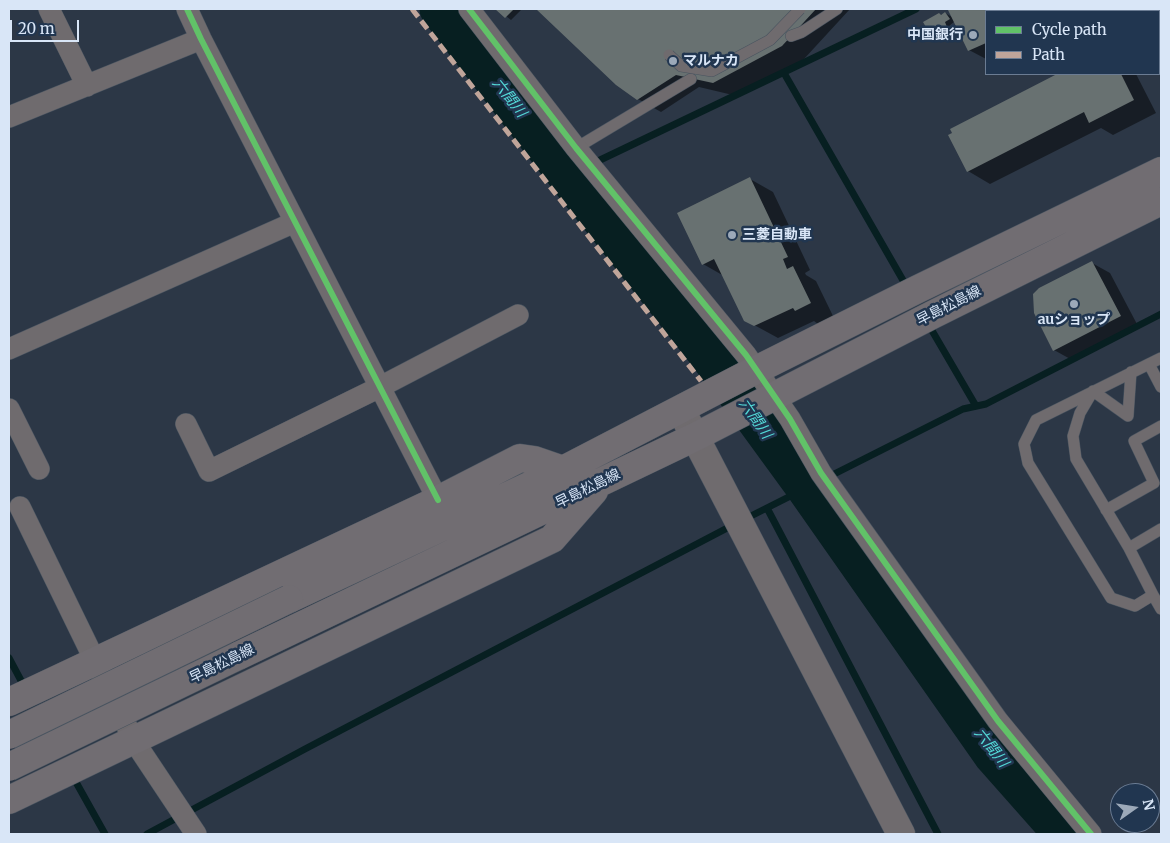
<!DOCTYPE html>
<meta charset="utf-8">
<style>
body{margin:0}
#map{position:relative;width:1170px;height:843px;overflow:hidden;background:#2c3746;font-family:Merriweather,serif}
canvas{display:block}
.frame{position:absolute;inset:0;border:10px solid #d9e6f7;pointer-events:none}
.legend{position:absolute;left:985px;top:10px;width:175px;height:65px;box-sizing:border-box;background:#213650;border:1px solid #6b7c93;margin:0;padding:6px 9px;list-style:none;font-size:15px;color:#d9e6f7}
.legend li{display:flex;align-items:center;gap:10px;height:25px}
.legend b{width:25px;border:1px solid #6b7c93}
.north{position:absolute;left:1110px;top:783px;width:50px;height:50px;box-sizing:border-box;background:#213650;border:1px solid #6b7c93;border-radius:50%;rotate:77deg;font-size:14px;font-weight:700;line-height:20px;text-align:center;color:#d9e6f7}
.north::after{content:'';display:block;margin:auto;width:18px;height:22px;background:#9ca9b9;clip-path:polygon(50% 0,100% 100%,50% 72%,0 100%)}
.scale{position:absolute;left:10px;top:20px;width:69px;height:22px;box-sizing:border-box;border:2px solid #d9e6f7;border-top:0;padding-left:6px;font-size:15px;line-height:18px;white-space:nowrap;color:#d9e6f7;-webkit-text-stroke:4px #213650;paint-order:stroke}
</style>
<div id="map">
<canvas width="1170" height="843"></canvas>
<div class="frame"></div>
<ul class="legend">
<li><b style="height:6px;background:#61c268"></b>Cycle path</li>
<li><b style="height:6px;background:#c0a59a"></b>Path</li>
</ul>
<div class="north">N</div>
<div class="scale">20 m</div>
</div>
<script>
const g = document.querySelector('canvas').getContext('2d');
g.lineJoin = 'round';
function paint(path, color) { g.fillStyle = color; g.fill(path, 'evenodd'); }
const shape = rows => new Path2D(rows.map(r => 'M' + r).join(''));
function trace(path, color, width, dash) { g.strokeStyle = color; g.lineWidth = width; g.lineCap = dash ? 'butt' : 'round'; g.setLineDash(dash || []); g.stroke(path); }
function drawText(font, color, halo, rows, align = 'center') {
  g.font = font + ' Merriweather,"Noto Sans JP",serif'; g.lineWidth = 5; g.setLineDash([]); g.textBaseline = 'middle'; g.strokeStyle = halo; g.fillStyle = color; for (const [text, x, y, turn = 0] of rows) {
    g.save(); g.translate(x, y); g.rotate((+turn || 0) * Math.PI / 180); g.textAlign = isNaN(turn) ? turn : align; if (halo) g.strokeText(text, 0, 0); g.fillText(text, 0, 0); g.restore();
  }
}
const shadow = shape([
 [497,9,519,9,521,10,511,20],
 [537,9,850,9,804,59,737,96,699,87,661,112,638,99,617,84],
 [954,9,1048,9,1049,11,986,11,986,59,969,50,955,21,949,26,952,30,938,39,932,35,925,23,945,13,954,18,950,10],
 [1060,74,1136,74,1156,113,1113,135,1101,128,990,184,968,171,951,130],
 [750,179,773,192,810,270,805,273,806,275,816,281,833,316,818,324,814,321,778,338,745,320,724,276,703,264],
 [1092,263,1110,273,1138,326,1072,360,1054,350]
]);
const stream = shape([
 [784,73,908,289],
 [598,161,916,9],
 [573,182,582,174],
 [927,322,976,406],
 [767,508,938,834],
 [743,520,963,409,986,404,1161,314],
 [9,658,25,688],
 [72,775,105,834],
 [147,834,305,749,733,525]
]);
const river = shape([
 [440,9,573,182,709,354,806,487,994,755,1064,834]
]);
const building = shape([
 [495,9,514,9,505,18],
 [536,9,816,9,782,46,713,83,676,75,637,100,616,85],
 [951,9,1035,9,1036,11,986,11,986,43,968,51,948,10],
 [945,12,950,19,945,22,947,27,931,36,923,22,939,13,941,15],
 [1057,74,1121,74,1134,100,1089,123,1084,112,967,172,948,135,952,133,950,129],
 [750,177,788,257,783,259,787,269,793,266,811,303,795,311,793,308,754,326,744,321,714,259,702,265,677,213],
 [1092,261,1121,316,1053,351,1034,313,1033,294,1039,288]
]);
const service = shape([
 [791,36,802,32,837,9],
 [576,148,691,79],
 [1161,358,1036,420,1024,444,1028,463,1111,598,1135,606,1153,595,1161,609],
 [1149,364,1161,387],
 [1131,372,1128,416,1093,391,1080,413,1073,436,1076,459,1129,548,1153,595],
 [1106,510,1154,483,1134,441,1161,426],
 [1129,548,1161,529]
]);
const minor = shape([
 [49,9,87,86],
 [187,9,201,39,438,500],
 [469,9,576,148,746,355,790,419,821,473,998,721,1091,834],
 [9,117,201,39],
 [9,349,295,222],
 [9,409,39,469],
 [186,424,209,471,380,387,518,315],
 [20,507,134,741,196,834]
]);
const tertiary = shape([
 [681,410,901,834]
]);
const secondary = shape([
 [1104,9,1107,11],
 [1159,58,1161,60],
 [289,599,563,470,746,375,918,289,1161,171],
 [238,656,695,437,932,315,1161,201],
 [9,702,438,500,520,458,534,460,563,470],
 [9,800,552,539,594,491]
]);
const serviceBridge = shape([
 [669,55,681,66,712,71,770,40,800,9]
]);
const secondaryBridge = shape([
 [9,735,289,599],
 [9,767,238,656]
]);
const quiet = shape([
 [412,9,701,381]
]);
const cycleway = shape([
 [187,9,201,39,438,500],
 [469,9,576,148,746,355,790,419,821,473,998,721,1091,834]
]);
const markers = [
 [973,35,5,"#9ca9b9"],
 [673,61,5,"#9ca9b9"],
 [732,235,5,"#9ca9b9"],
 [1074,304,5,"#9ca9b9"]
];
const poiNames = [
 ["中国銀行",963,35,"right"],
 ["マルナカ",683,61],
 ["三菱自動車",742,235],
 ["auショップ",1074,320,"center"]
];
const streetNames = [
 ["早島松島線",949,306,-27],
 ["早島松島線",588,489,-26],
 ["早島松島線",222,664,-26]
];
const waterNames = [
 ["六間川",509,98,52],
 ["六間川",755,419,55],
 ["六間川",991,748,52]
];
paint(shadow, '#0007');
trace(stream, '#071f21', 7);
trace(river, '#071f21', 41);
paint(building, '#687171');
trace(service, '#495460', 12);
trace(minor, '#495460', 22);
trace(tertiary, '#495460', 29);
trace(secondary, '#495460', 29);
trace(service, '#6f6b6e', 11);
trace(minor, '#6f6b6e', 21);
trace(tertiary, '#6f6b6e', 28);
trace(secondary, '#716d72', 28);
trace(serviceBridge, '#495460', 12, []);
trace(secondaryBridge, '#495460', 29, []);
trace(serviceBridge, '#6f6b6e', 11);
trace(secondaryBridge, '#716d72', 28);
trace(quiet, '#c0a59a', 5, [10, 5]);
trace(cycleway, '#61c268', 6);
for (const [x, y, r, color] of markers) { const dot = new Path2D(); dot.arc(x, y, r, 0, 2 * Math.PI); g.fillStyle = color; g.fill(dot); trace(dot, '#213650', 2); }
drawText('bold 14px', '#d9e6f7', '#213650', poiNames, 'left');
drawText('14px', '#d9e6f7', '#213650', streetNames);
drawText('italic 15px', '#53d8d7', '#213650', waterNames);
</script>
